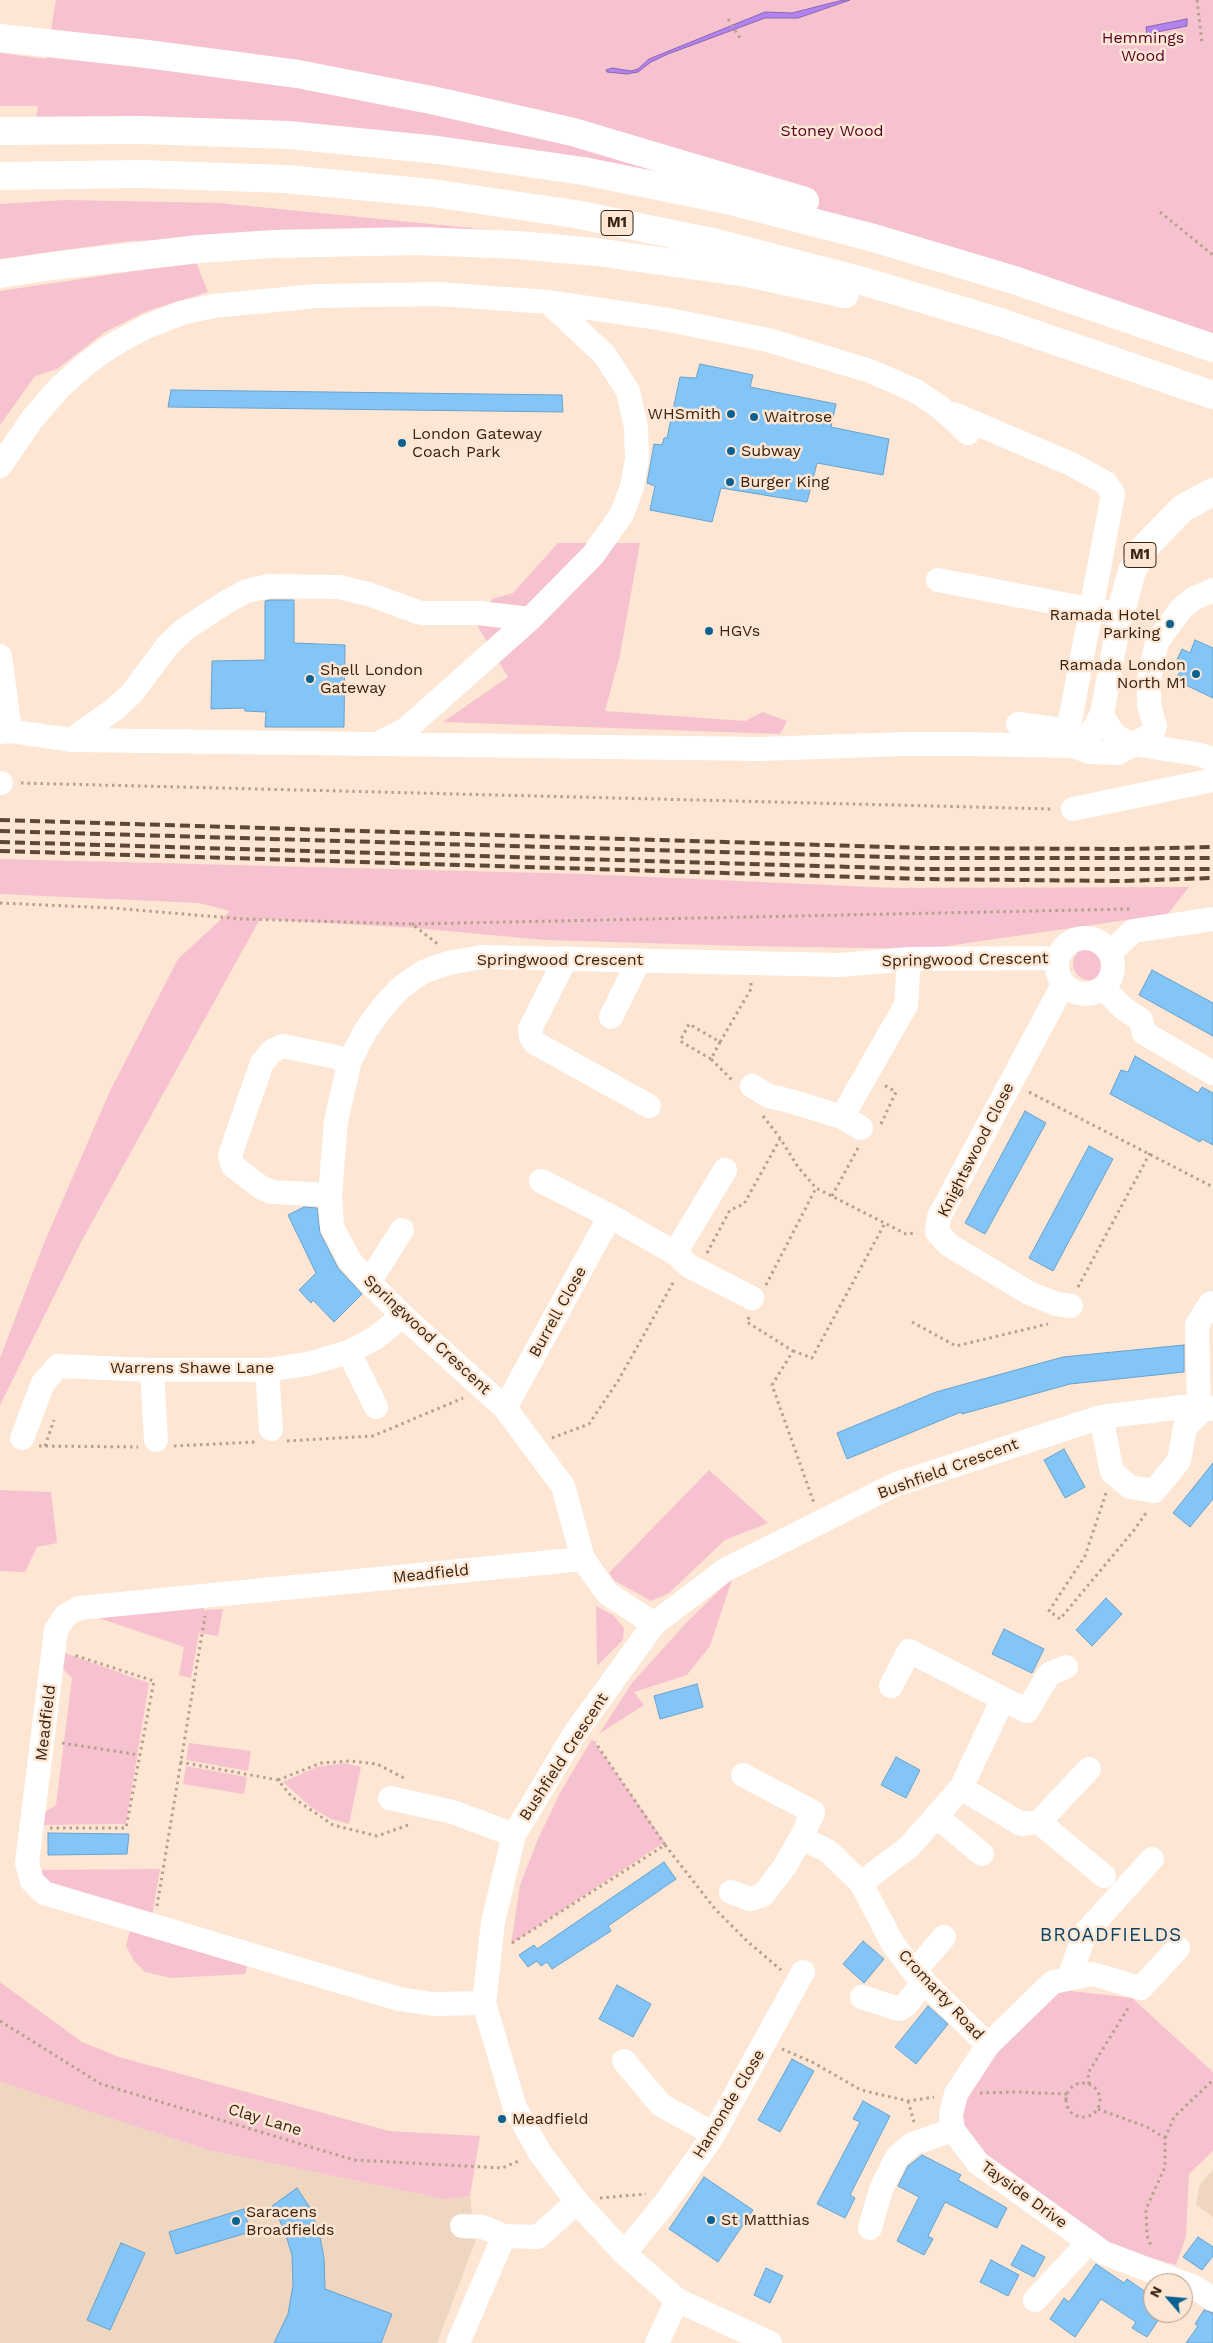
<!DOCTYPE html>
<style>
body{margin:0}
#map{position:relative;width:1213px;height:2343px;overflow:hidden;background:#fde6d3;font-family:"Work Sans",sans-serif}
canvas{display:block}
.north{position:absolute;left:1143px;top:2273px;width:50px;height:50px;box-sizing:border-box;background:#fde6d3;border:1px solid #ae9885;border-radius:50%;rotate:297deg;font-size:14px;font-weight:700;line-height:20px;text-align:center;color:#38230f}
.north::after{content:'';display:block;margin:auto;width:18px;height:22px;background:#096192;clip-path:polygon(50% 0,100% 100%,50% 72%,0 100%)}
</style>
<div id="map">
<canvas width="1213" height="2343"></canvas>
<div class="north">N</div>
</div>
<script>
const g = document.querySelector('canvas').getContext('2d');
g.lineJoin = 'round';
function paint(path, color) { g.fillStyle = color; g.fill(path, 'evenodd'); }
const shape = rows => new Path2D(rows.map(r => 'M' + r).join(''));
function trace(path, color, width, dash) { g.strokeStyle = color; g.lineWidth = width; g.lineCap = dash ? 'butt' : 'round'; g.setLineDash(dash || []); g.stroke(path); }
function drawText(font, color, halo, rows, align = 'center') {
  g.font = font + ' "Work Sans",sans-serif'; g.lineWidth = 5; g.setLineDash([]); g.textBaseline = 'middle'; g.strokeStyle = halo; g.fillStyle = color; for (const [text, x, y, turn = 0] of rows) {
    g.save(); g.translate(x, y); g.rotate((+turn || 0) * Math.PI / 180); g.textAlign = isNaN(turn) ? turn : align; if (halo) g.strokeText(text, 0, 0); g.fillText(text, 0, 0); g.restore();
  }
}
const built = shape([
 [0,2082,208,2150,444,2199,470,2196,475,2242,437,2343,0,2343],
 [1213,2170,1213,2217,1196,2205,1200,2184]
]);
const green = shape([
 [56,0,1213,0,1213,347,700,189,284,138,32,139,38,106,0,106,0,53,46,59],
 [65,200,219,203,501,231,130,241,0,259,0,204],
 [196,262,208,292,147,311,105,332,57,369,35,376,0,425,0,291],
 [558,543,640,543,620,655,605,711,745,721,763,712,787,721,780,734,443,722,508,677,478,627,492,599,513,593],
 [0,859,584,874,895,888,1189,887,1168,914,926,949,743,946,545,940,415,928,260,919,80,1244,0,1405,0,1358,44,1243,110,1091,178,959,230,911,199,903,0,894],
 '1073 964a16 16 0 1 1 32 0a16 16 0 1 1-32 0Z',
 [709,1470,768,1523,725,1540,669,1593,651,1601,615,1581,609,1573],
 [0,1490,51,1492,57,1543,37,1547,25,1572,0,1571],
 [733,1577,710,1646,687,1675,634,1692,644,1705,599,1734,632,1683,687,1622],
 [204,1605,204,1610,223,1609,218,1636,199,1633,191,1678,179,1675,184,1647,90,1615],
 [596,1606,613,1615,624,1628,623,1640,597,1666],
 [65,1653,149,1683,126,1824,41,1825,42,1814,56,1805,72,1678,62,1668],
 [592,1739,665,1842,511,1944,520,1885,538,1839,560,1793],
 [189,1743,251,1751,248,1771,186,1760],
 [344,1763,361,1767,349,1824,331,1819,312,1808,283,1782,317,1767],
 [186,1766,247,1777,244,1794,183,1784],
 [160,1869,152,1917,46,1882,39,1870],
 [130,1931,247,1966,245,1974,171,1978,145,1972,134,1961,126,1946],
 [0,1982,82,2042,119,2057,389,2131,480,2136,470,2196,444,2199,208,2150,0,2082],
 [1063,1990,1132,1998,1213,2072,1213,2151,1189,2174,1186,2237,1176,2265,1111,2247,964,2140,959,2111,972,2083,1040,2003]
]);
const water = shape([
 [843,0,850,0,798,18,765,18,668,54,651,62,638,72,627,74,607,72,606,70,612,68,631,71,638,69,649,59,765,12,792,13,843,0],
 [1187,19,1187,26,1147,34,1146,27,1187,19]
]);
const building = shape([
 [700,364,753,375,750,387,836,404,831,427,889,439,883,475,817,463,807,502,721,488,712,522,650,510,655,486,647,483,654,444,662,445,664,438,667,438,680,377,696,378,700,364],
 [171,390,562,395,563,412,168,407,171,390],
 [270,600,294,600,294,643,345,645,344,727,265,727,266,712,245,711,244,708,211,709,212,661,265,660,265,601,270,600],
 [1195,640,1213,648,1213,698,1175,680,1182,668,1175,664,1182,649,1190,653,1195,640],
 [1152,970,1213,1003,1213,1036,1139,995,1152,970],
 [1135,1056,1198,1093,1202,1087,1213,1093,1213,1145,1202,1139,1200,1142,1110,1094,1121,1070,1128,1072,1135,1056],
 [1025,1111,1046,1123,985,1234,965,1223,1025,1111],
 [1089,1146,1113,1159,1053,1271,1029,1258,1089,1146],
 [304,1207,317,1208,320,1233,338,1268,362,1294,334,1322,313,1300,311,1303,299,1290,316,1273,288,1215,304,1207],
 [1184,1345,1184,1372,1070,1384,962,1414,961,1412,847,1459,837,1433,936,1392,1063,1357,1184,1345],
 [1064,1449,1085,1487,1065,1498,1044,1460,1064,1449],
 [1213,1463,1213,1499,1190,1527,1173,1513,1213,1463],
 [1106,1598,1122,1614,1092,1646,1076,1630,1106,1598],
 [1004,1629,1044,1649,1032,1673,992,1654,1004,1629],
 [697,1684,703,1707,660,1719,654,1696,697,1684],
 [896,1757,920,1770,906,1798,881,1785,896,1757],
 [48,1833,129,1834,127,1854,48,1855,48,1833],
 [664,1862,676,1879,608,1926,611,1931,552,1969,547,1962,541,1966,537,1961,528,1967,519,1955,534,1945,537,1949,664,1862],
 [863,1941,884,1959,864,1983,843,1964,863,1941],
 [617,1985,651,2004,633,2037,599,2019,617,1985],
 [928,2006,948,2024,916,2064,895,2047,928,2006],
 [792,2059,814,2071,780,2132,758,2120,792,2059],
 [863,2101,890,2116,850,2195,855,2198,845,2218,817,2204,860,2122,853,2119,863,2101],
 [922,2155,961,2175,958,2180,1007,2208,997,2228,945,2202,928,2236,933,2239,924,2255,897,2241,919,2197,898,2186,908,2166,922,2155],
 [704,2177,753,2210,718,2262,669,2229,704,2177],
 [297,2188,310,2208,319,2232,324,2258,325,2289,392,2314,381,2343,274,2343,288,2314,293,2285,292,2255,284,2229,272,2206,297,2188],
 [244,2209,250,2232,176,2254,169,2232,244,2209],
 [1198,2237,1213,2247,1213,2256,1202,2270,1183,2257,1198,2237],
 [121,2243,145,2253,110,2330,87,2320,121,2243],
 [1022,2245,1045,2257,1034,2277,1011,2265,1022,2245],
 [991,2260,1019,2275,1008,2296,980,2282,991,2260],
 [1096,2264,1124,2283,1127,2279,1153,2297,1153,2313,1163,2313,1147,2337,1132,2328,1136,2322,1101,2299,1075,2337,1050,2319,1064,2298,1069,2302,1096,2264],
 [766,2268,783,2276,770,2303,754,2295,766,2268],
 [1204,2310,1213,2313,1213,2343,1186,2343,1198,2326,1195,2324,1204,2310]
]);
const path = shape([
 [1197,0,1202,43],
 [728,19,742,41],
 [1160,212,1213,255],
 [21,783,1052,809],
 [0,903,112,908,243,919,412,924,439,945],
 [412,924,1131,909],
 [720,1042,751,989,751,983],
 [711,1059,680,1041,689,1024,720,1042,711,1059,733,1081],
 [1029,1092,1213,1187],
 [763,1116,780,1138,798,1167,816,1188],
 [881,1124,896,1092,884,1085],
 [832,1196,858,1148],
 [707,1253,730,1210,744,1204,780,1139],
 [766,1285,816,1188,906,1234,917,1233],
 [1078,1287,1150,1153],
 [749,1317,747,1322,793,1351,772,1385,814,1503],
 [912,1322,956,1346,1048,1324],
 [793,1351,812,1358,885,1223],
 [552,1438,589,1424,618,1381,674,1281],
 [287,1441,373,1436,463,1398],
 [39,1446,138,1447],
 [45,1446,54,1420],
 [174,1446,255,1442],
 [1106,1493,1085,1556,1049,1611,1060,1619,1135,1529,1148,1510],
 [62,1743,140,1755],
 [180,1762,278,1780,292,1797,333,1825,377,1836,411,1824],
 [278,1780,321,1763,350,1761,377,1764,404,1778],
 [50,1828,126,1828,154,1681,74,1655],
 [665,1845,715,1909,747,1941,781,1970],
 [157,1906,205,1616],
 [512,1943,665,1845,595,1742],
 [0,2021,101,2084,354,2160,502,2168,521,2160],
 [782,2049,812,2062,861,2090,908,2101,934,2097],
 '1066 2100a17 17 0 1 1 34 0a17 17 0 1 1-34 0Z',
 [1089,2084,1088,2073,1130,2005],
 [980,2093,1016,2092,1067,2094],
 [908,2101,914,2122],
 [1098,2109,1147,2127,1165,2138,1165,2167,1146,2209,1147,2236,1152,2248],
 [1165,2138,1174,2117,1213,2080],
 [600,2198,646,2194]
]);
const minor = shape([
 [954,414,1071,464,1106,483,1113,494,1070,721,1067,729,1063,730,1018,724],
 [0,466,33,418,60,387,86,364,111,346,146,327,181,313,214,306,316,296,438,294,548,302,664,319,768,340,870,371,916,391,941,408,968,433],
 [938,580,1120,615,1102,714,1090,735,1073,746],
 [0,656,10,731],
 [1102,714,1110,729,1118,738,1133,744,1197,754,1213,759],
 [0,732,10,731,71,740,760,749,906,744,963,744,1073,746,1090,752,1118,753,1152,734,1155,726,1149,705,1149,679,1157,642,1180,610,1193,599,1213,590],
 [71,740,115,709,133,692,167,646,185,629,228,601,247,591,269,586,339,587,368,594,421,613,478,613,530,619],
 [381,742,405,730,530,619,593,555,622,514,632,487,637,459,636,427,628,391,604,354,548,302],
 [0,783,1,783],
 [1073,809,1213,780],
 '1057 966a28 28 0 1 1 56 0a28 28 0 1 1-56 0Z',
 [1110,953,1133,931,1213,919],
 [566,958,530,1029,531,1037,535,1043,649,1106],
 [1063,985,939,1217,937,1232,949,1245,1029,1293,1056,1304,1071,1306],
 [1103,988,1123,1008,1141,1020,1144,1033,1213,1073],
 [611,1017,639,960],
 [752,1086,769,1096,790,1101,842,1117,861,1128],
 [842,1117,906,1005,909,959],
 [541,1181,610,1216,675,1253,725,1170],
 [330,1195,272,1192,262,1188,233,1166,230,1155,262,1063,272,1051,283,1046,350,1060],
 [675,1253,689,1266,752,1298],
 [369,1282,402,1230],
 [349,1352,376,1407],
 [152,1370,156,1440],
 [267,1370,271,1429],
 [1199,1405,1197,1325,1210,1304,1213,1303],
 [505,1408,610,1216],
 [1101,1417,1112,1472,1130,1487,1154,1491,1179,1461,1185,1427,1206,1407],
 [22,1438,43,1383,58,1366,152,1370,267,1370,307,1364,349,1352,375,1338,403,1316],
 [654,1624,607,1593,583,1559,563,1486,505,1408,403,1316,369,1282,350,1261,332,1227,330,1195,336,1121,350,1060,366,1030,382,1008,400,988,423,972,448,963,482,957,840,965,909,959,1057,958],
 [891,1686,909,1651,1027,1711,1049,1674,1066,1667],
 [743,1775,813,1812,801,1838],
 [961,1788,1021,1824,1039,1822,1089,1769],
 [390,1798,453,1812,514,1835],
 [937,1817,982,1854],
 [1039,1822,1104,1876],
 [861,1883,909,1847,961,1788,1003,1699],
 [731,1892,750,1899,763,1895,785,1866,801,1838,828,1851,861,1883,893,1944,914,1972,988,2045],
 [1178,1948,1141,1988,1092,1974,1053,1982,988,2045,956,2094,951,2114,953,2130,978,2163,1104,2253,1194,2287,1213,2299],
 [914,1972,944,1937],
 [1068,1979,1086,1932,1152,1859],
 [862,1997,899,2009,906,2005,924,1981],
 [484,2003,433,2004,399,1999,44,1893,32,1881,27,1863,56,1630,66,1615,79,1608,583,1559],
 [624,2061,661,2105,714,2134],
 [462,2226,483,2227,504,2236,538,2237,577,2202],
 [870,2228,881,2189,897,2157,912,2144,953,2130],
 [624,2253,663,2206,711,2139,803,1972],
 [1035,2300,1089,2242],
 [458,2343,504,2236],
 [657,2343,677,2300],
 [770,2343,677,2300,624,2253,577,2202,540,2153,515,2108,484,2003,493,1922,514,1835,575,1733,654,1624,725,1570,894,1485,1101,1417,1199,1405,1213,1409]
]);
const highway = shape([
 [0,38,147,54,298,74,436,101,573,132,805,201],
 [0,131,142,130,288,135,438,150,583,171,727,200,870,237,1014,280,1213,348],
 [0,176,141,174,285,179,432,193,575,214,717,243,859,280,1000,322,1213,395],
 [0,274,52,266,199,249,273,244,418,241,518,245,596,252,747,273,845,294],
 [1120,615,1132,571,1144,548,1183,508,1213,492]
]);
const rail = shape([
 [0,820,922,848,1124,849,1213,847],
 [0,831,923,858,1213,858],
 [0,842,921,869,1213,869],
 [0,851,922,879,1122,881,1213,878]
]);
const markers = [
 [731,414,5,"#096192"],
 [754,417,5,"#096192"],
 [402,443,5,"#096192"],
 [731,451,5,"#096192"],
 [730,482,5,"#096192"],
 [1170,624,5,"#096192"],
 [709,631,5,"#096192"],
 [1196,674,5,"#096192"],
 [310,679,5,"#096192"],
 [502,2119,5,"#096192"],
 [711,2220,5,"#096192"],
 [236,2221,5,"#096192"]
];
const shields = [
 [617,223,32],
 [1140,555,32]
];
const shieldNames = [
 ["M1",617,223],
 ["M1",1140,555]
];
const parkNames = [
 ["Hemmings",1143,38],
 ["Wood",1143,56],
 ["Stoney Wood",832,131]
];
const poiNames = [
 ["WHSmith",721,414,"right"],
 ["Waitrose",764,417],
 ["London Gateway",412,434],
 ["Coach Park",412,452],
 ["Subway",741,451],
 ["Burger King",740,482],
 ["Ramada Hotel",1160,615,"right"],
 ["Parking",1160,633,"right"],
 ["HGVs",719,631],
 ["Ramada London",1186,665,"right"],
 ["North M1",1186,683,"right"],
 ["Shell London",320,670],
 ["Gateway",320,688],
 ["Meadfield",512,2119],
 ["Saracens",246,2212],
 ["Broadfields",246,2230],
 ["St Matthias",721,2220]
];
const streetNames = [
 ["Springwood Crescent",560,960],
 ["Springwood Crescent",965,960,-1],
 ["Knightswood Close",976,1150,-63],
 ["Burrell Close",558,1312,-61],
 ["Springwood Crescent",427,1335,43],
 ["Warrens Shawe Lane",192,1368],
 ["Bushfield Crescent",948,1469,-20],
 ["Meadfield",431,1574,-6],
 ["Meadfield",46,1723,-83],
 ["Bushfield Crescent",564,1757,-57],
 ["Cromarty Road",941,1995,47],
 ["Hamonde Close",729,2104,-59],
 ["Clay Lane",265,2120,17],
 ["Tayside Drive",1024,2195,36]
];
const quarterNames = [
 ["BROADFIELDS",1111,1935]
];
paint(built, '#eed6c1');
paint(green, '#f7c2cf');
paint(water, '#b183f1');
trace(water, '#8d66ad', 1);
paint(building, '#83c5f7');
trace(building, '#67a2ce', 1);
trace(path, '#b6a08c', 3, [2.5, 4]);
trace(minor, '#fff', 24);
trace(highway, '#fff', 28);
trace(rail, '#5e4835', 4, [10, 5]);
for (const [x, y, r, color] of markers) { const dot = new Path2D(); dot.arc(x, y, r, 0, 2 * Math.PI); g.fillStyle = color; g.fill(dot); trace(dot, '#fde6d3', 2); }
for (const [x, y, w] of shields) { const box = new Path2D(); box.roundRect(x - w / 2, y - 12.5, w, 25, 4); g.fillStyle = '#fde6d3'; g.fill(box); trace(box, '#38230f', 1); }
drawText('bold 15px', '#38230f', null, shieldNames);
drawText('16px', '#540127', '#fde6d3', parkNames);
drawText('16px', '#38230f', '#fde6d3', poiNames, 'left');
drawText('16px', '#38230f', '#fde6d3', streetNames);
g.letterSpacing = '1px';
drawText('19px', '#094264', '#fde6d3', quarterNames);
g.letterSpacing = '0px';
</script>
